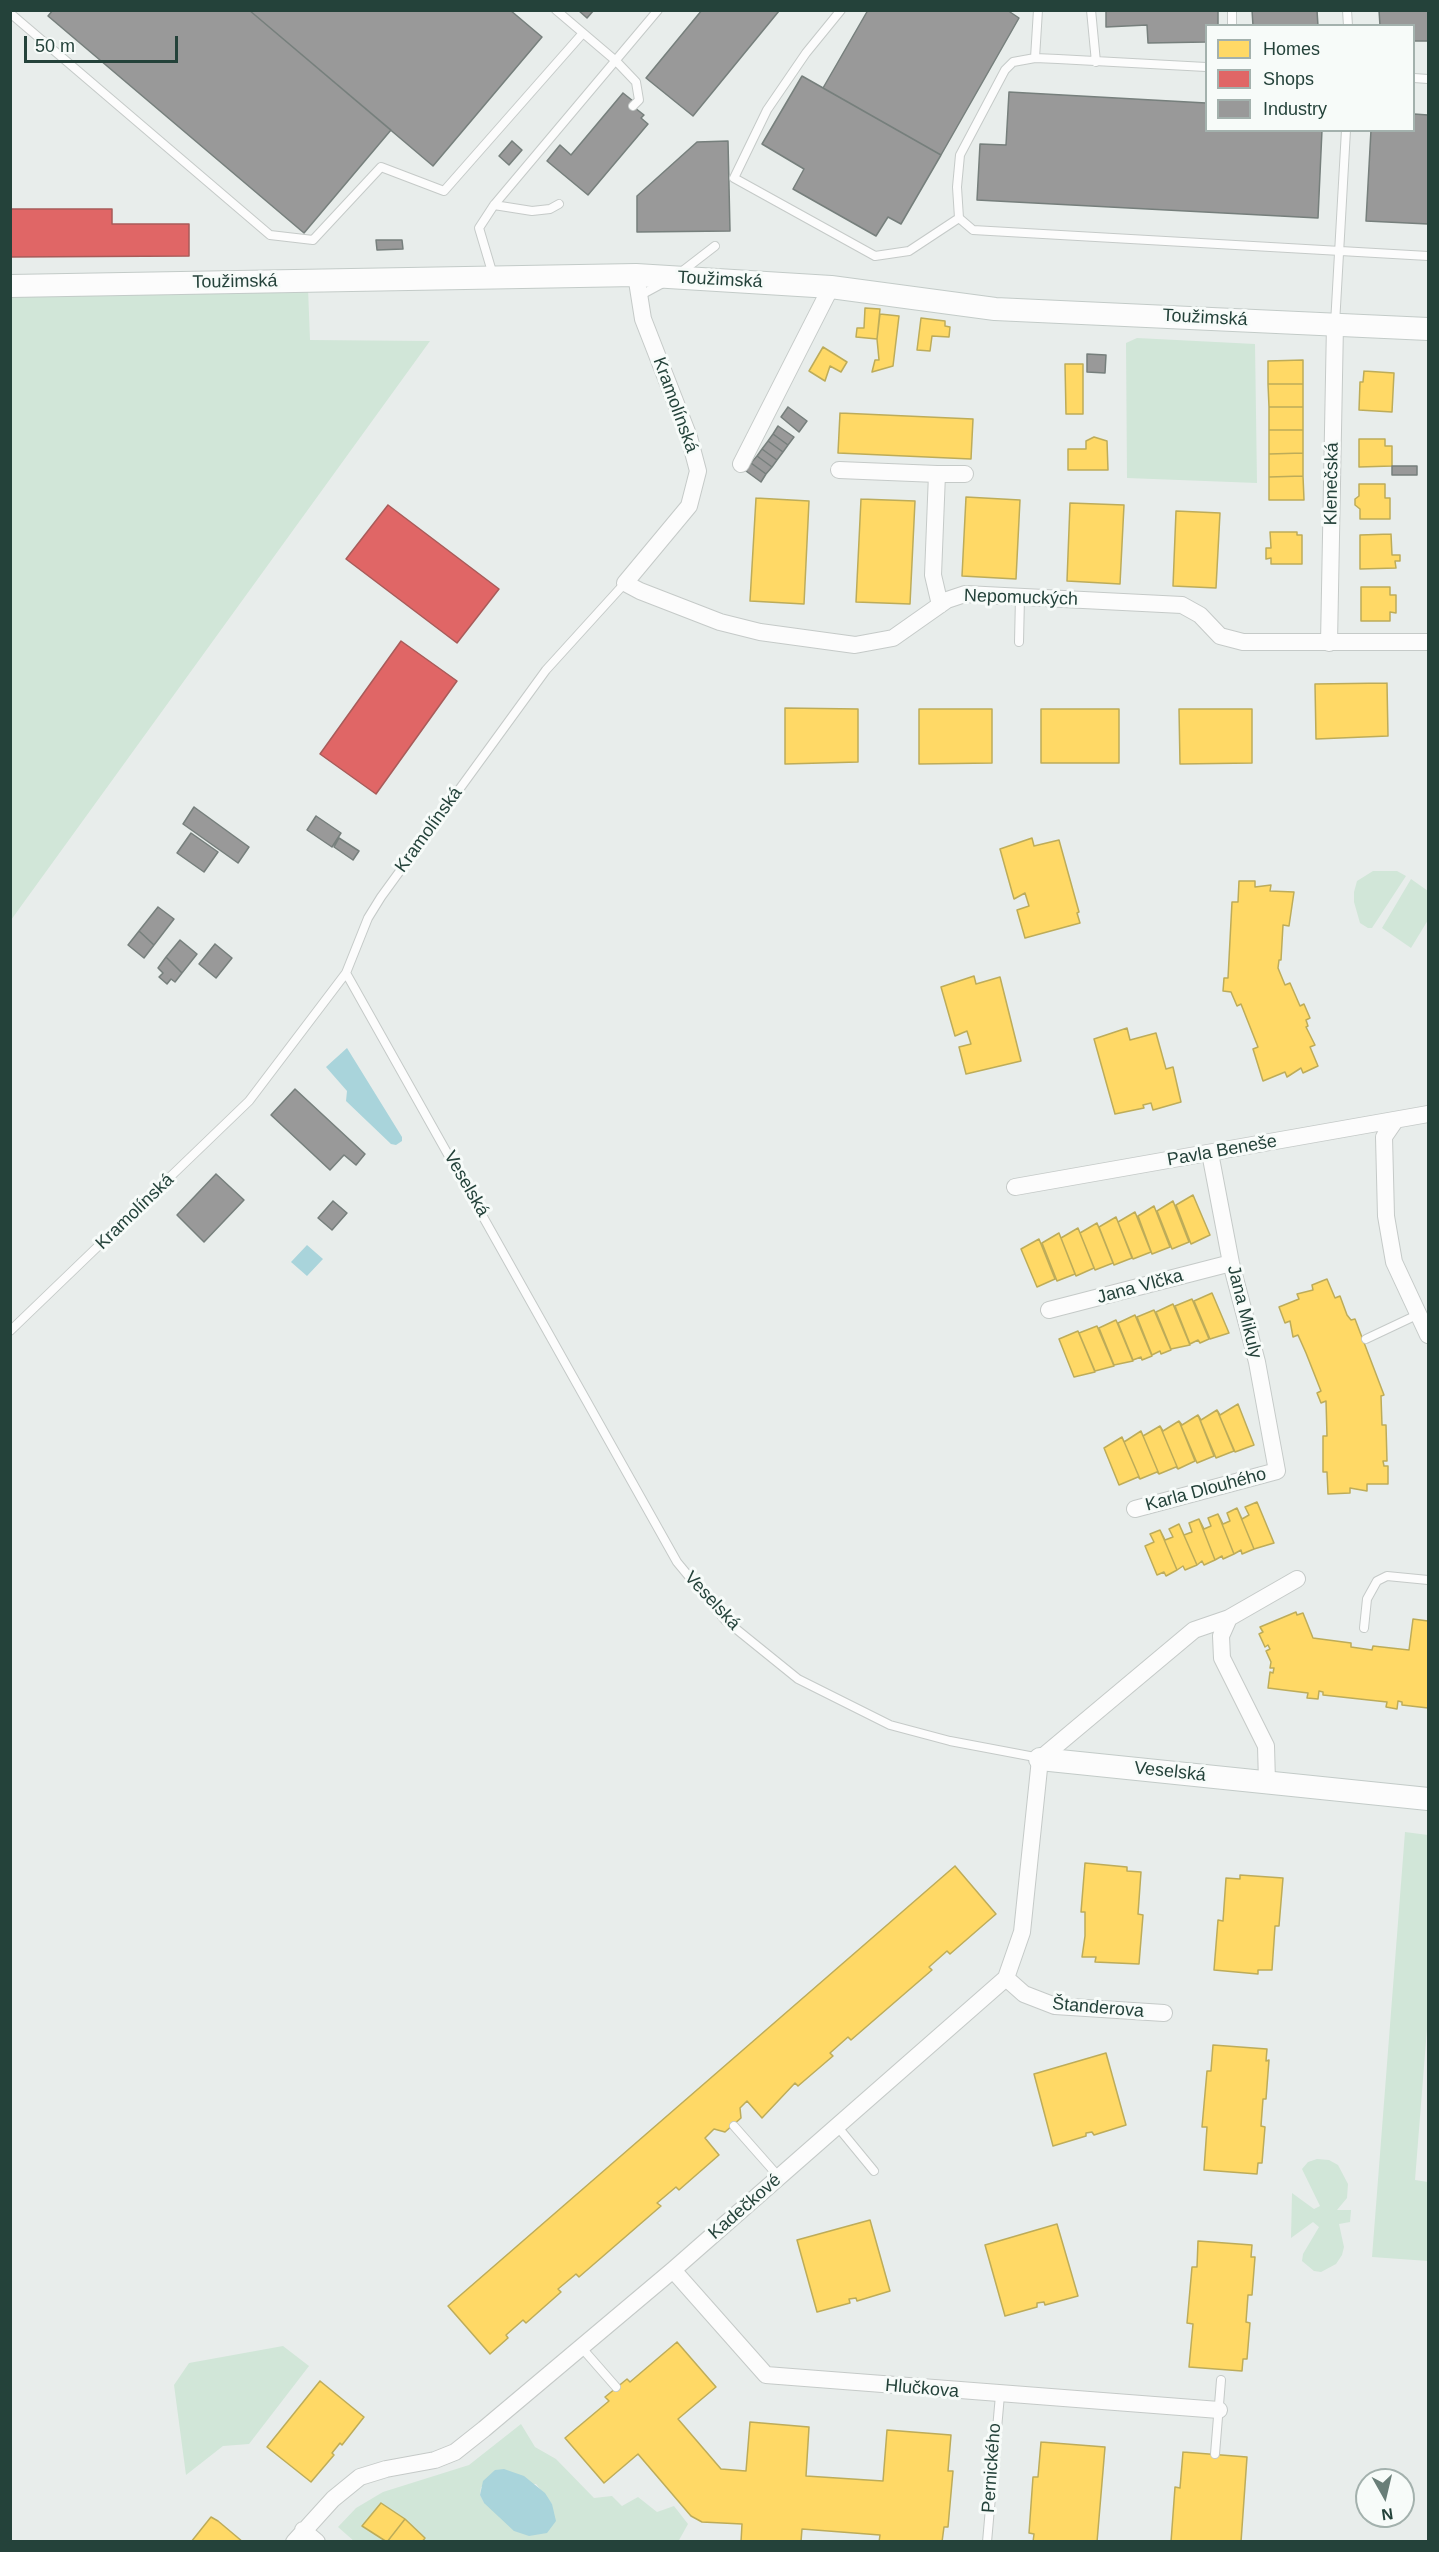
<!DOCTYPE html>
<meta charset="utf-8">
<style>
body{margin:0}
#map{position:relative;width:1439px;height:2552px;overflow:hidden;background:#e8edeb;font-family:Arial,sans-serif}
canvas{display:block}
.frame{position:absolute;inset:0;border:12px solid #24423a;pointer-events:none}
.legend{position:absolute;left:1205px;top:24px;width:210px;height:108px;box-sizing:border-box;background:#f7fbf9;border:2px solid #a3b1ad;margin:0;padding:8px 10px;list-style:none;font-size:18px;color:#24423a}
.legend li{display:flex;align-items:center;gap:12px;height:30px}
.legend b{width:30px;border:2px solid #a3b1ad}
.north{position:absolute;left:1355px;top:2468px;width:60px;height:60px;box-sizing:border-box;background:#f7fbf9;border:2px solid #a3b1ad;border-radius:50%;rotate:172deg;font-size:16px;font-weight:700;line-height:24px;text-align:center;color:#24423a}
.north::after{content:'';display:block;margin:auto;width:21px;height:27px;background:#697e78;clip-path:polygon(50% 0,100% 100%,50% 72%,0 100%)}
.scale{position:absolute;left:24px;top:36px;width:154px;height:27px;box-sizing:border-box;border:3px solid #24423a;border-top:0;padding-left:8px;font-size:18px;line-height:21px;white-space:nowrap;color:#24423a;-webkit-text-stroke:4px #f7fbf9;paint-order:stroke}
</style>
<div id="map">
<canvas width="1439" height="2552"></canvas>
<div class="frame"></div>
<ul class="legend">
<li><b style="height:16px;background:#ffd966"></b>Homes</li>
<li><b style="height:16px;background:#e06666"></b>Shops</li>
<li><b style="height:16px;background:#999"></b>Industry</li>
</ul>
<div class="north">N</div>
<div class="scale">50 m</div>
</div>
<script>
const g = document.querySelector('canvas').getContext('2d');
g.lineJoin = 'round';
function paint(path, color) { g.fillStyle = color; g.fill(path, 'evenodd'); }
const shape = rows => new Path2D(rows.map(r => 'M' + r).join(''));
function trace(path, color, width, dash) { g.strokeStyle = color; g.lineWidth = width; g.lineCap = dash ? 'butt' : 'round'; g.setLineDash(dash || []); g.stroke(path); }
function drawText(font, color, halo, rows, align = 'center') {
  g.font = font + ' Arial,sans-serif'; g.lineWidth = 6; g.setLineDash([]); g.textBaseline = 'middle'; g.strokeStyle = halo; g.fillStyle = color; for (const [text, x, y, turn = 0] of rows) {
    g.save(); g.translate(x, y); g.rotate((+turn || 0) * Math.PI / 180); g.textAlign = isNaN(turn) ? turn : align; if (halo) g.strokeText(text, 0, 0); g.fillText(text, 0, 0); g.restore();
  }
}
const green = shape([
 [308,288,310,340,430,341,11,920,11,294],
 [1137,338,1255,344,1257,483,1127,478,1126,343],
 [1373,871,1397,871,1406,876,1372,928,1368,928,1360,923,1354,902,1354,892,1357,881],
 [1411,879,1428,891,1428,920,1411,948,1382,928],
 [1405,1832,1428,1835,1428,2016,1415,2180,1428,2182,1428,2261,1372,2257],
 [1317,2159,1329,2160,1338,2165,1348,2184,1347,2198,1337,2210,1351,2210,1350,2222,1339,2224,1344,2247,1342,2255,1336,2264,1321,2272,1314,2271,1302,2261,1303,2254,1319,2227,1313,2222,1291,2238,1292,2193,1314,2209,1320,2206,1302,2169,1308,2162],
 [283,2346,309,2366,249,2444,223,2446,186,2475,174,2385,189,2363],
 [521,2424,535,2447,556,2459,594,2498,612,2496,622,2506,638,2497,657,2512,674,2506,688,2524,678,2542,355,2542,338,2527,356,2508,383,2492,469,2465],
 [536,2484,552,2504,484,2503,480,2495,481,2487]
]);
const water = shape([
 [347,1048,402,1137,402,1141,396,1145,391,1144,346,1101,347,1091,326,1067],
 [307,1245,323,1259,307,1276,291,1262],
 [504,2469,524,2476,545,2493,552,2504,556,2521,547,2533,529,2536,514,2531,484,2503,480,2495,483,2481,495,2470]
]);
const homes = shape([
 [865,308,880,309,877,339,856,337,857,328,864,328,865,308],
 [880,314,899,316,893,366,872,372,875,360,879,360,877,339,880,314],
 [921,318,945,321,945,326,950,327,949,337,932,336,930,351,917,350,921,318],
 [823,347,847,362,841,372,830,366,825,381,809,371,823,347],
 [1303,360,1303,384,1268,384,1268,361,1303,360],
 [1065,364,1083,364,1083,414,1066,414,1065,364],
 [1364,371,1394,373,1392,412,1359,410,1360,382,1363,382,1364,371],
 [1268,384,1303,384,1303,407,1269,407,1268,384],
 [1269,407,1303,407,1303,430,1269,430,1269,407],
 [840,413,973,419,971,459,838,453,840,413],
 [1269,430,1303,430,1303,453,1269,454,1269,430],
 [1094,437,1107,441,1108,470,1068,470,1068,449,1086,449,1086,441,1094,437],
 [1359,439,1385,439,1385,446,1392,446,1392,466,1359,467,1359,439],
 [1303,453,1303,476,1269,477,1269,454,1303,453],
 [1303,476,1304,500,1269,500,1269,477,1303,476],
 [1359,484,1385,484,1385,498,1390,498,1390,519,1360,519,1360,509,1355,505,1355,499,1359,496,1359,484],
 [966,497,1020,500,1016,579,962,576,966,497],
 [756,498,809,501,804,604,750,601,756,498],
 [861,499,915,501,910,604,856,602,861,499],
 [1070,503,1124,505,1120,584,1067,581,1070,503],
 [1176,511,1220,513,1216,588,1173,586,1176,511],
 [1270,532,1297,532,1297,535,1302,535,1302,564,1271,564,1271,558,1266,559,1266,548,1271,548,1270,532],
 [1391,534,1392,555,1400,555,1400,561,1395,561,1396,568,1360,569,1360,535,1391,534],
 [1361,587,1390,587,1390,595,1396,595,1396,613,1390,612,1390,621,1361,621,1361,587],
 [1387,683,1388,736,1316,739,1315,684,1387,683],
 [785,708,858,709,858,762,785,764,785,708],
 [919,709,992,709,992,763,919,764,919,709],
 [1041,709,1119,709,1119,763,1041,763,1041,709],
 [1179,709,1252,709,1252,763,1180,764,1179,709],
 [1032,838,1034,846,1059,840,1079,912,1077,913,1080,923,1025,938,1017,910,1029,906,1025,893,1014,899,1000,849,1032,838],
 [1239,881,1255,881,1255,887,1271,885,1270,891,1294,892,1289,926,1283,925,1281,960,1279,960,1278,968,1285,985,1290,983,1300,1006,1304,1004,1310,1018,1306,1020,1308,1026,1306,1027,1315,1045,1310,1047,1318,1066,1303,1073,1301,1068,1287,1077,1285,1072,1263,1081,1253,1049,1258,1047,1241,1004,1237,1006,1231,992,1223,991,1224,978,1228,978,1232,902,1238,902,1239,881],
 [974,976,976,984,1000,977,1021,1061,966,1074,959,1047,971,1044,967,1031,955,1036,941,987,974,976],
 [1127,1028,1130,1040,1156,1033,1166,1069,1173,1067,1181,1102,1153,1110,1151,1103,1143,1105,1144,1108,1115,1114,1094,1039,1127,1028],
 [1193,1195,1210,1235,1191,1244,1176,1205,1193,1195],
 [1173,1201,1189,1242,1172,1249,1157,1211,1173,1201],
 [1154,1206,1170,1247,1152,1254,1138,1216,1154,1206],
 [1135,1212,1151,1252,1133,1259,1118,1222,1135,1212],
 [1116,1217,1132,1258,1114,1265,1099,1227,1116,1217],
 [1097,1223,1113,1263,1095,1270,1080,1233,1097,1223],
 [1078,1228,1094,1268,1076,1276,1061,1238,1078,1228],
 [1059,1233,1075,1274,1057,1281,1042,1243,1059,1233],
 [1039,1239,1055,1279,1037,1287,1021,1249,1039,1239],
 [1327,1279,1335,1298,1340,1296,1347,1315,1351,1320,1355,1319,1384,1395,1381,1396,1382,1425,1386,1425,1387,1461,1383,1461,1384,1466,1388,1466,1388,1484,1367,1484,1367,1491,1350,1488,1350,1493,1328,1494,1327,1472,1323,1472,1323,1436,1327,1436,1326,1401,1321,1403,1317,1393,1321,1391,1306,1353,1298,1335,1293,1337,1290,1321,1285,1323,1279,1307,1299,1299,1297,1294,1313,1290,1312,1285,1327,1279],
 [1212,1293,1229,1333,1210,1339,1194,1301,1212,1293],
 [1192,1299,1209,1339,1200,1343,1198,1340,1190,1344,1175,1306,1192,1299],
 [1173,1304,1190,1345,1171,1349,1156,1312,1173,1304],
 [1154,1310,1171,1350,1161,1354,1160,1351,1152,1355,1137,1317,1154,1310],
 [1135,1315,1152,1356,1142,1360,1141,1357,1133,1360,1118,1323,1135,1315],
 [1116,1320,1133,1361,1114,1365,1099,1328,1116,1320],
 [1097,1326,1114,1366,1095,1371,1079,1333,1097,1326],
 [1078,1331,1095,1372,1074,1377,1059,1339,1078,1331],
 [1238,1404,1254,1445,1235,1452,1217,1410,1220,1415,1238,1404],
 [1217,1410,1234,1451,1216,1458,1198,1415,1201,1420,1217,1410],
 [1198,1415,1214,1456,1197,1463,1179,1421,1182,1425,1198,1415],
 [1179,1421,1195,1461,1178,1469,1160,1426,1163,1431,1179,1421],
 [1160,1426,1178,1469,1176,1467,1159,1474,1141,1431,1143,1436,1160,1426],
 [1141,1431,1159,1474,1157,1472,1140,1479,1122,1437,1124,1442,1141,1431],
 [1122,1437,1140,1479,1138,1477,1119,1485,1104,1448,1122,1437],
 [1257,1502,1274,1543,1254,1549,1237,1508,1242,1519,1249,1515,1245,1507,1257,1502],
 [1237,1508,1254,1549,1242,1554,1241,1550,1234,1554,1218,1514,1223,1524,1230,1521,1227,1513,1237,1508],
 [1218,1514,1234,1554,1223,1559,1222,1556,1215,1560,1199,1519,1204,1529,1211,1526,1208,1518,1218,1514],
 [1199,1519,1215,1560,1204,1565,1202,1561,1197,1565,1179,1524,1184,1535,1192,1532,1189,1523,1199,1519],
 [1179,1524,1197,1565,1185,1570,1183,1566,1177,1570,1160,1530,1165,1540,1173,1537,1169,1529,1179,1524],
 [1160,1530,1177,1570,1166,1576,1164,1572,1157,1575,1145,1546,1154,1542,1150,1534,1160,1530],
 [1296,1612,1297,1615,1303,1613,1313,1638,1351,1643,1351,1647,1372,1650,1373,1646,1409,1650,1413,1619,1428,1621,1428,1708,1402,1705,1402,1702,1398,1701,1397,1709,1386,1707,1387,1702,1323,1695,1323,1692,1319,1691,1318,1699,1307,1698,1308,1693,1268,1688,1270,1672,1273,1673,1274,1668,1270,1668,1271,1662,1266,1651,1270,1649,1268,1645,1265,1647,1259,1634,1263,1632,1260,1627,1296,1612],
 [1085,1863,1127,1867,1127,1871,1141,1872,1138,1914,1143,1915,1139,1964,1095,1962,1096,1957,1082,1957,1085,1936,1085,1912,1081,1912,1085,1863],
 [955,1866,996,1914,950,1954,947,1951,929,1967,932,1970,851,2040,848,2037,830,2053,833,2056,798,2086,795,2083,762,2118,747,2101,740,2108,741,2118,725,2132,714,2129,705,2138,719,2155,679,2190,676,2187,657,2203,661,2206,579,2277,576,2274,558,2289,561,2292,526,2323,523,2320,506,2335,508,2338,490,2354,448,2306,955,1866],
 [1240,1875,1283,1878,1279,1926,1275,1926,1272,1970,1258,1970,1258,1974,1214,1970,1218,1920,1223,1921,1226,1878,1240,1879,1240,1875],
 [1213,2045,1267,2049,1266,2061,1269,2060,1266,2099,1263,2099,1261,2126,1265,2127,1262,2163,1258,2163,1257,2174,1204,2170,1207,2127,1202,2127,1207,2071,1211,2071,1213,2045],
 [1106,2053,1126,2125,1094,2135,1092,2132,1086,2133,1086,2136,1053,2146,1034,2074,1106,2053],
 [870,2220,890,2291,857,2301,856,2298,849,2299,850,2303,817,2312,797,2240,870,2220],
 [1057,2224,1078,2296,1045,2305,1044,2302,1037,2303,1037,2307,1005,2316,985,2245,1057,2224],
 [1198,2241,1252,2245,1251,2257,1255,2257,1252,2295,1248,2295,1246,2322,1250,2323,1247,2359,1243,2359,1242,2371,1189,2367,1193,2324,1187,2323,1192,2267,1197,2267,1198,2241],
 [677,2342,716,2387,678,2419,721,2469,746,2471,750,2422,809,2427,806,2476,883,2481,887,2430,951,2435,948,2471,953,2471,948,2527,944,2527,942,2542,879,2542,880,2535,802,2529,801,2542,741,2542,742,2524,702,2522,691,2516,638,2454,604,2483,565,2438,609,2401,605,2397,627,2379,630,2382,677,2342],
 [320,2381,364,2417,342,2445,340,2443,332,2453,334,2455,311,2482,267,2447,320,2381],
 [1041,2442,1105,2447,1097,2542,1033,2542,1034,2534,1029,2533,1033,2477,1038,2477,1041,2442],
 [1183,2452,1247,2457,1241,2542,1171,2542,1175,2487,1180,2488,1183,2452],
 [381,2503,405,2519,387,2542,362,2526,381,2503],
 [211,2517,218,2521,243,2542,191,2542,211,2517],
 [405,2519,425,2538,422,2542,387,2542,405,2519]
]);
const shops = shape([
 [10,209,112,209,112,224,189,224,189,256,10,257,10,209],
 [388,505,499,589,457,643,346,559,388,505],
 [401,641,457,681,376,794,320,754,401,641]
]);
const industry = shape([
 [53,10,249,10,391,130,304,233,48,16,53,10],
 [249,10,510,10,542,37,433,166,249,10],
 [578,10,594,10,587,18,578,10],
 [702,10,779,11,693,116,646,78,702,10],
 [868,10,1007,10,1019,18,941,155,823,88,868,10],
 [1106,10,1218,10,1218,26,1206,26,1206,42,1148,43,1147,25,1106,27,1106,10],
 [1252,10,1317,10,1318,26,1253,26,1252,10],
 [1379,10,1428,10,1428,41,1414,41,1414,26,1380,26,1379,10],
 [802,76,941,155,901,224,888,217,876,236,793,189,804,169,762,144,802,76],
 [1009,92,1206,103,1206,130,1322,130,1318,218,977,200,980,144,1006,145,1009,92],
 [623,93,633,101,630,104,644,115,641,118,648,124,588,195,547,161,560,145,571,155,623,93],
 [1414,114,1428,115,1428,224,1366,221,1371,130,1414,130,1414,114],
 [512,141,522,150,509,165,499,156,512,141],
 [728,141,730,231,637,232,637,196,697,142,728,141],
 [376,240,402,240,403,249,377,250,376,240],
 [1087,354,1106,355,1105,373,1087,372,1087,354],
 [788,407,807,421,799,432,781,417,788,407],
 [778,426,794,437,788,445,773,434,778,426],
 [773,434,788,445,783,452,768,441,773,434],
 [768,441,783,452,777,460,762,449,768,441],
 [762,449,777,460,772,467,757,456,762,449],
 [757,456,772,467,766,474,751,463,757,456],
 [751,463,766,474,761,482,746,471,751,463],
 [1392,466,1417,466,1417,475,1392,475,1392,466],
 [194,807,249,847,238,863,183,824,194,807],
 [316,816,341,833,332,847,307,830,316,816],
 [191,833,218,852,204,872,177,853,191,833],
 [339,838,359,851,353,860,334,847,339,838],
 [158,907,174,919,154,945,139,931,158,907],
 [139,931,154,945,144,958,128,945,139,931],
 [180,940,197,954,182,973,166,957,180,940],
 [215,944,232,958,216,978,199,964,215,944],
 [166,957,182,973,175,982,171,979,167,984,159,977,163,973,158,968,166,957],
 [295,1089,365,1154,356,1165,344,1155,330,1170,271,1115,295,1089],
 [216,1174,244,1200,204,1242,177,1215,216,1174],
 [333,1201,347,1213,332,1230,318,1218,333,1201]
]);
const lane = shape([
 [556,10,616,61,636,82,639,100,633,106],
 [841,10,806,53,767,110,734,178,875,256,909,251,959,218],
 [1091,10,1096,62],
 [1232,10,1232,26],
 [1347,10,1348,26],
 [10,13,270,235,313,240,381,167,444,191,583,33],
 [1035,58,1038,10],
 [1206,67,1058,59,1035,58,1013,62,1005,70,960,155,957,187,959,218,973,230,1428,256],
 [1414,78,1428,79],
 [494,205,532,211,550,209,559,204],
 [680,273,715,246],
 [493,275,479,228,494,205,658,10],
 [639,296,663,283],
 [1335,324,1346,130],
 [1019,642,1020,597],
 [346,973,677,1562,725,1620,798,1679,890,1725,950,1741,1040,1758],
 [10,1331,249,1101,346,973,368,918,381,897,546,670,625,583],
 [1366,1339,1419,1314],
 [1364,1628,1367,1599,1377,1581,1387,1576,1428,1580],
 [734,2126,779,2177],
 [837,2126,874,2171],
 [581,2347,616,2387],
 [1215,2454,1221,2380],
 [987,2542,1000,2395]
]);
const street = shape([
 [636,275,643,319,689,437,698,471,689,506,625,583,640,591,720,622,760,632,855,645,893,638,947,600,965,594,1182,605,1200,615,1220,636,1243,642,1428,642],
 [741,464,831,287],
 [839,470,937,474,933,575,940,605],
 [937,474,965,474],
 [1329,643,1335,324],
 [1395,1121,1384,1137,1386,1216,1394,1262,1428,1335],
 [1015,1187,1428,1114],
 [1049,1310,1231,1263],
 [1135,1509,1277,1471,1257,1362,1231,1263,1210,1153],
 [1267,1782,1266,1746,1222,1658,1221,1636,1229,1618,1297,1579],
 [1006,1978,1024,1994,1055,2006,1164,2013],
 [673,2270,766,2375,1219,2410],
 [303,2530,317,2542],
 [294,2542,333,2499,360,2477,386,2469,435,2460,455,2452,484,2429,673,2270,1006,1978,1022,1932,1040,1759,1194,1630,1229,1618]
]);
const secondary = shape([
 [10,286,636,275,831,287,995,309,1428,329],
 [1040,1759,1428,1799]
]);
const streetNames = [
 ["Toužimská",720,280,3],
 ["Toužimská",235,282,-1],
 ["Toužimská",1205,318,3],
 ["Kramolínská",675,405,70],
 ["Klenečská",1332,484,-89],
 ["Nepomuckých",1021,598,2],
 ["Kramolínská",429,830,-54],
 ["Pavla Beneše",1222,1151,-10],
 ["Veselská",466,1184,60],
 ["Kramolínská",135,1212,-44],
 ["Jana Vlčka",1140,1287,-15],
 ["Jana Mikuly",1244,1312,76],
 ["Karla Dlouhého",1206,1490,-15],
 ["Veselská",712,1601,47],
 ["Veselská",1170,1772,6],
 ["Štanderova",1098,2008,5],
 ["Kadečkové",745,2207,-41],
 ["Hlučkova",922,2389,5],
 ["Pernického",992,2468,-86]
];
paint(green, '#d1e6d8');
paint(water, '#a9d4db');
paint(homes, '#ffd966');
trace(homes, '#bdac59', 1.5);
paint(shops, '#e06666');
trace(shops, '#a85b59', 1.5);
paint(industry, '#999');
trace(industry, '#767f7c', 1.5);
trace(lane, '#c5cac8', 10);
trace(street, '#c5cac8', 18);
trace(secondary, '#c3cbc8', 24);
trace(lane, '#fcfcfc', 8);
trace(street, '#fcfcfc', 16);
trace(secondary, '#fcfcfc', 22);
drawText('18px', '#24423a', '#f7fbf9', streetNames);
</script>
